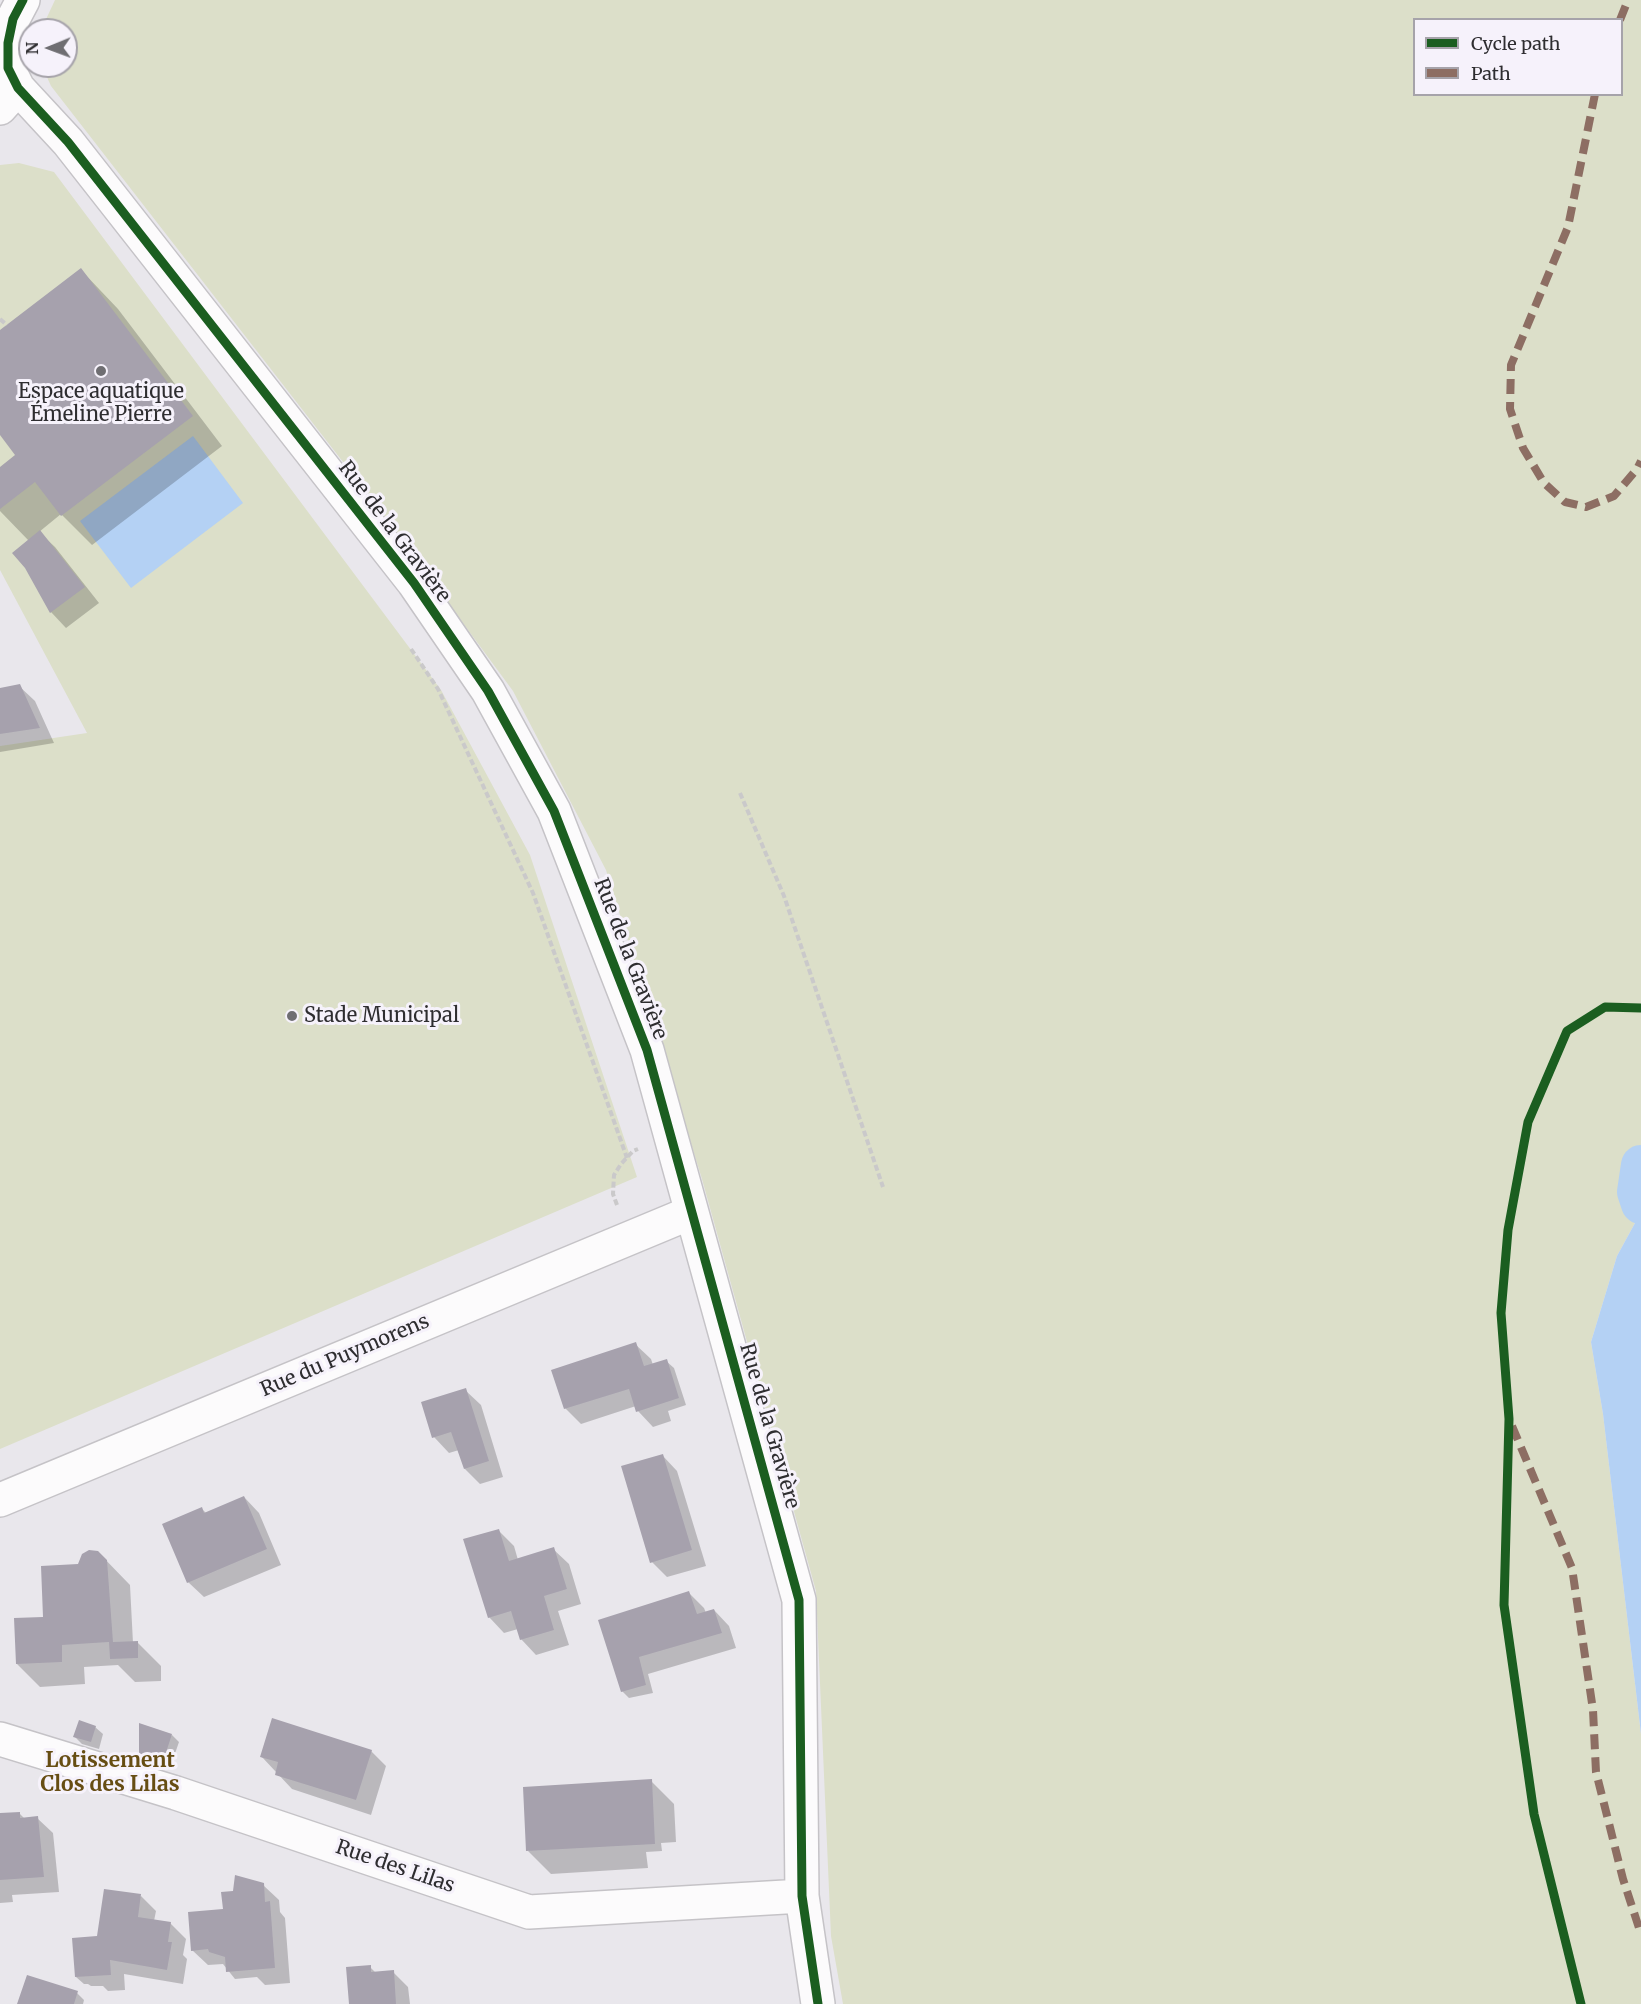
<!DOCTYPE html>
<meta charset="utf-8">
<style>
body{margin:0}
#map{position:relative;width:1641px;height:2004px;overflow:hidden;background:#e9e7ec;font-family:Merriweather,serif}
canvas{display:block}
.legend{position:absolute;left:1413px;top:18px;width:210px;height:78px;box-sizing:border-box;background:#f6f2fb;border:2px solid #a6a3aa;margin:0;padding:8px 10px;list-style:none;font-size:18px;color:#2e2d30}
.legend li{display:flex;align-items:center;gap:12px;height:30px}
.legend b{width:30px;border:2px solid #a6a3aa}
.north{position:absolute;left:18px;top:18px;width:60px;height:60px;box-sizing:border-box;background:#f6f2fb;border:2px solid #a6a3aa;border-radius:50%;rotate:269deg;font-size:16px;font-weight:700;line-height:24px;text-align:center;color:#2e2d30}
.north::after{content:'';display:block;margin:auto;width:21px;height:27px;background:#6f6e72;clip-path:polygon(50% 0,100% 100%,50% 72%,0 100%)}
</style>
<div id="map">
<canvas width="1641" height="2004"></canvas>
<ul class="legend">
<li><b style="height:8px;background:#1b5e20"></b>Cycle path</li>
<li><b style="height:8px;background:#8d6e63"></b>Path</li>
</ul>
<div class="north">N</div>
</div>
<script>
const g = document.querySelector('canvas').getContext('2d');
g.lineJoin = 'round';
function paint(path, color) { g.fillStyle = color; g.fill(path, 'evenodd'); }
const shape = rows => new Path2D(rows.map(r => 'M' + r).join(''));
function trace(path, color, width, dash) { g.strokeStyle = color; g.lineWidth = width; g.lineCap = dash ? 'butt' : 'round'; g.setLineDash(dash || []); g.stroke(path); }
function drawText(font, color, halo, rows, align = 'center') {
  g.font = font + ' Merriweather,serif'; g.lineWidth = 6; g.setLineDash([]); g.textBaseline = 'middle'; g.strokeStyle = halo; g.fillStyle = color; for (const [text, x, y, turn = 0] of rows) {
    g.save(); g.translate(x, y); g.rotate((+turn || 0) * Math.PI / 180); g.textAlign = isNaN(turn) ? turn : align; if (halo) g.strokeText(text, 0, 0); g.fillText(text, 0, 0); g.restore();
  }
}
const green = shape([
 [55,0,1641,0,1641,1212,1617,1256,1591,1342,1603,1414,1641,1734,1641,2004,843,2004,831,1936,816,1591,702,1179,606,870,513,691,364,489,51,86,42,66,66,66,66,30,41,30],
 [1414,20,1622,20,1622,94,1414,94],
 [19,163,54,172,441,690,530,855,637,1177,0,1449,0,746,87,733,0,570,0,165]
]);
const water = shape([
 [193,436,243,503,131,588,80,521],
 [1641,1212,1641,1734,1603,1414,1591,1342,1617,1256]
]);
const shadow = shape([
 [81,270,118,309,222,446,92,545,61,514,39,532,55,547,99,603,66,628,51,612,26,567,29,541,0,511,0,469,17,455,0,433,0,331],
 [19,686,35,701,54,743,0,752,0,689],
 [635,1344,651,1359,653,1365,666,1361,674,1368,686,1405,668,1411,671,1421,653,1427,638,1411,636,1406,581,1424,565,1408],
 [465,1390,481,1405,503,1477,480,1484,465,1469,459,1450,449,1453,434,1437],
 [662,1455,677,1471,706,1566,667,1577,652,1562],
 [244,1497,259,1513,281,1565,204,1597,188,1582,202,1509,206,1513],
 [499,1531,514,1546,518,1560,553,1549,569,1564,581,1604,558,1611,569,1645,536,1655,521,1639,518,1629,504,1633,489,1617],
 [98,1552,130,1585,133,1643,138,1643,161,1666,161,1681,135,1682,118,1665,84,1667,85,1684,40,1687,17,1664,79,1565],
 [689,1593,704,1608,706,1613,714,1610,729,1626,736,1648,648,1674,653,1693,629,1698,622,1691,600,1621],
 [95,1727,103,1734,99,1749,82,1744,75,1737],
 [172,1735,179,1742,170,1768,148,1761,141,1753],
 [371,1751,386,1766,371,1815,292,1789,261,1756],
 [651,1781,674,1804,676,1842,661,1843,662,1851,646,1852,648,1868,551,1874,528,1851],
 [20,1814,25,1819,37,1818,53,1833,59,1892,12,1895,13,1902,0,1903,0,1815],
 [263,1885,279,1900,280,1912,285,1918,290,1983,265,1985,257,1977,235,1979,223,1964,208,1965,192,1950,224,1911],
 [141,1896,156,1911,154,1921,170,1923,186,1939,183,1955,187,1959,183,1984,124,1974,125,1990,108,1991,103,1986,91,1986,88,1984,84,1984,76,1977,98,1938],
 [370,1967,376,1973,393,1972,408,1987,410,2004,347,2004,350,2004],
 [77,1993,84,2000,83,2004,19,2004]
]);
const canal = shape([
 [1641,1165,1637,1192,1641,1204]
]);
const building = shape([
 [81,268,193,416,61,516,35,482,0,509,0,467,15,455,0,435,0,330],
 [40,530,85,587,50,613,25,568,12,553],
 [20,684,40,728,0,734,0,688],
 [636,1342,644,1366,667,1359,679,1398,636,1412,629,1389,564,1409,551,1370],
 [466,1388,489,1461,464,1469,451,1432,432,1438,421,1402],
 [663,1454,692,1550,650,1563,621,1466],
 [244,1496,267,1549,187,1583,162,1524,202,1507,204,1513],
 [499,1529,509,1561,554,1547,567,1589,544,1596,554,1630,520,1640,511,1611,488,1618,463,1539],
 [89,1550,98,1551,107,1560,113,1642,138,1641,138,1658,110,1659,109,1642,62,1645,62,1662,16,1664,14,1618,43,1617,41,1566,78,1564,82,1554],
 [689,1591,697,1614,714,1609,722,1633,639,1657,646,1685,621,1692,598,1620],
 [272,1718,372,1750,356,1800,275,1775,278,1762,260,1757],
 [79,1720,96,1726,91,1742,73,1737],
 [139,1723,172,1734,163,1762,139,1754],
 [652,1779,655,1844,526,1851,523,1787],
 [20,1812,20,1818,38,1816,44,1877,0,1880,0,1813],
 [235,1875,264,1883,265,1902,270,1901,275,1968,226,1972,225,1957,209,1952,208,1949,191,1951,188,1912,223,1909,221,1892,233,1891],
 [104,1889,141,1894,138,1917,171,1922,168,1942,172,1942,167,1970,110,1960,111,1975,75,1977,72,1938,97,1936],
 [371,1965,371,1972,394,1970,396,2004,349,2004,346,1967],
 [27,1975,78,1991,74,2004,17,2004]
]);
const path = shape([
 [0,319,7,325],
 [411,649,438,689,533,893,627,1158],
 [740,793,784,896,883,1187],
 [617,1205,613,1194,614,1175,621,1164,633,1151,638,1149]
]);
const street = shape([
 [23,0,13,19,8,43,8,68,18,88,68,142,414,583,488,691,554,811,647,1050,799,1600,802,1896,818,2004],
 [0,108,18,88],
 [0,1500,690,1213],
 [0,1739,176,1793,529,1912,802,1896]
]);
const quiet = shape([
 [1620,20,1628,0],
 [1595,94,1568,227,1511,365,1510,409,1523,448,1544,483,1565,502,1586,507,1614,496,1637,469,1641,461],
 [1512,1426,1572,1568,1593,1710,1596,1772,1623,1879,1641,1934]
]);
const cycleway = shape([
 [23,0,13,19,8,43,8,68,18,88,68,142,414,583,488,691,554,811,647,1050,799,1600,802,1896,818,2004],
 [1581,2004,1534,1814,1504,1605,1509,1419,1501,1313,1508,1230,1528,1122,1567,1031,1605,1007,1641,1008]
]);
const markers = [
 [101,371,6,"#6f6e72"],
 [292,1016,6,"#6f6e72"]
];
const poiNames = [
 ["Espace aquatique",101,392],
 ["Émeline Pierre",101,415],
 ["Stade Municipal",304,1016,"left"]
];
const streetNames = [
 ["Rue de la Gravière",394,532,53],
 ["Rue de la Gravière",630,959,69],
 ["Rue du Puymorens",345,1356,-23],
 ["Rue de la Gravière",769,1426,74],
 ["Rue des Lilas",395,1867,19]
];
const neighbourhoodNames = [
 ["Lotissement",110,1761],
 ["Clos des Lilas",110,1785]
];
paint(green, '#dcdfc9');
paint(water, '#b4d1f4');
paint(shadow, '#0003');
trace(canal, '#b4d1f4', 40);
paint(building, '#a6a1ad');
trace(street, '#c5c3c7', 36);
trace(path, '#cac9ca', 4, [6, 3]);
trace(street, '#fcfbfc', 33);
trace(quiet, '#8d6e63', 8, [15, 8]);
trace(cycleway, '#1b5e20', 9);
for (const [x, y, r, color] of markers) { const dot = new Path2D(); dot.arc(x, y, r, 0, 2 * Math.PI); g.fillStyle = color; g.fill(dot); trace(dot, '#f6f2fb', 2); }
drawText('20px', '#2e2d30', '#f6f2fb', poiNames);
drawText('20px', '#2e2d30', '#f6f2fb', streetNames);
drawText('bold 21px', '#664d13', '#f6f2fb', neighbourhoodNames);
</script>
